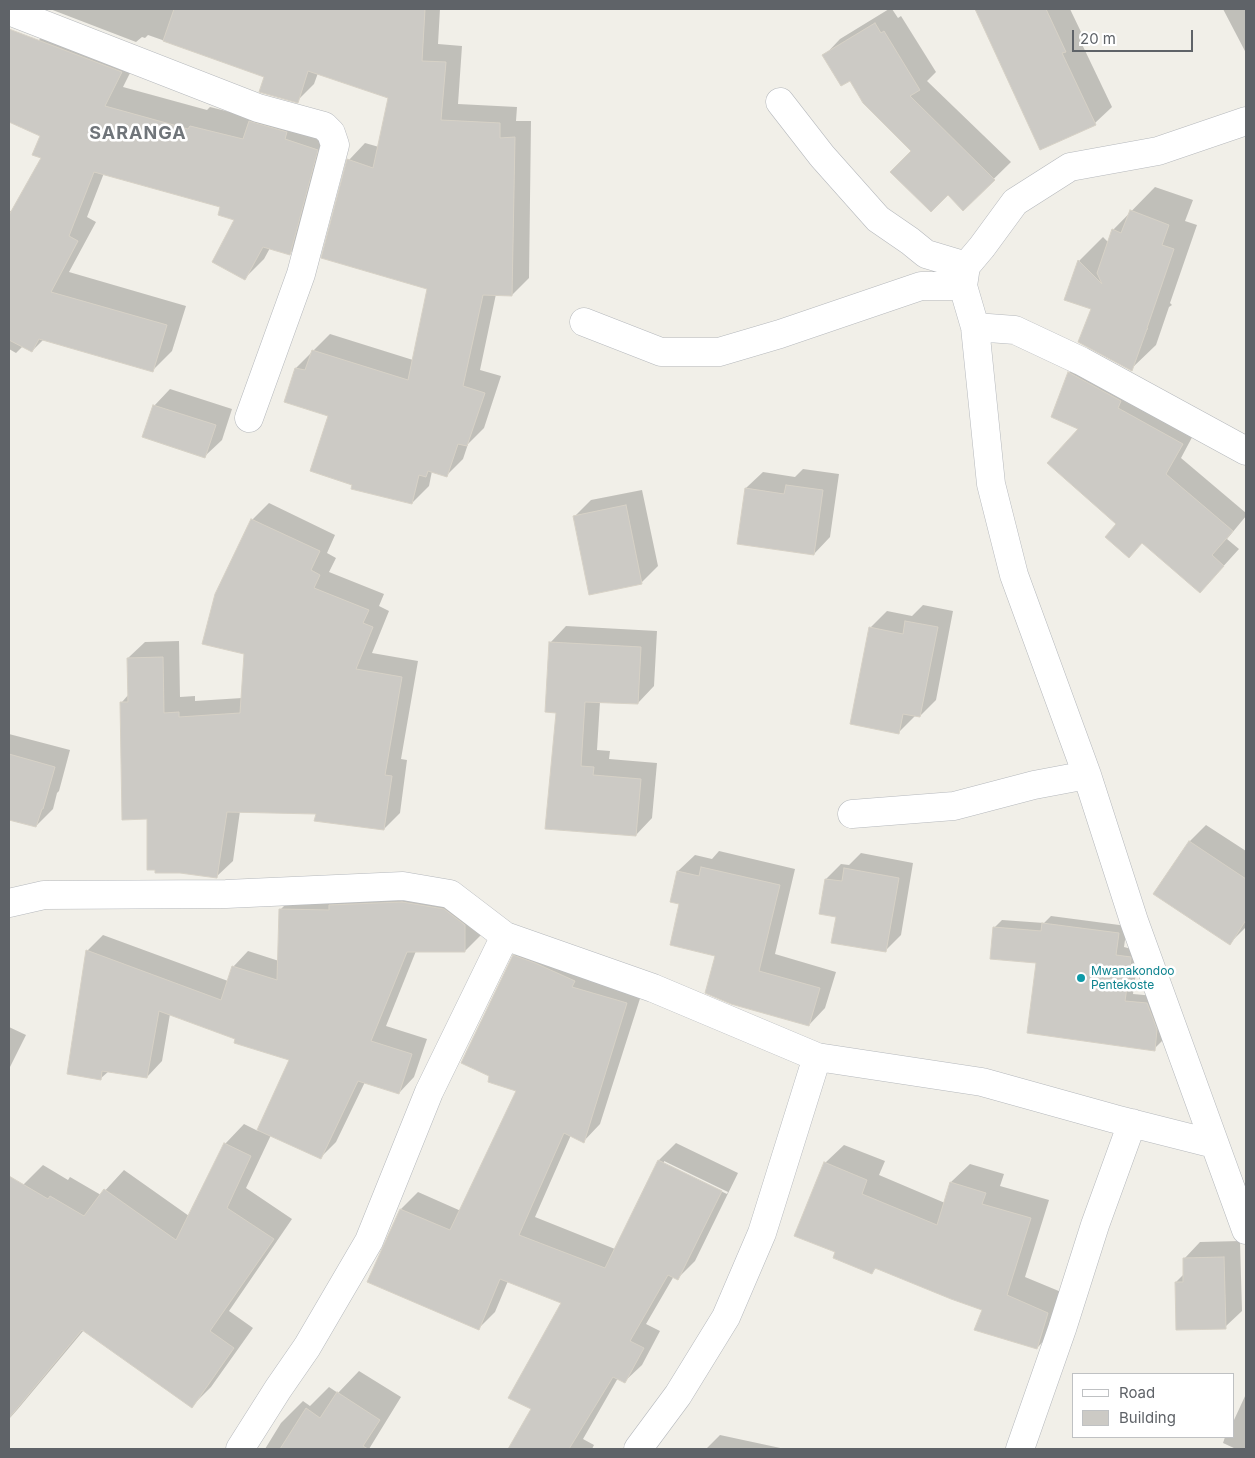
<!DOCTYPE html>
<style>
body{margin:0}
#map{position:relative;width:1255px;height:1458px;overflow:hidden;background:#f1efe8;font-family:Inter,sans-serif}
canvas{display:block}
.frame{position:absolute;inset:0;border:10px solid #5f6368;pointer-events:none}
.legend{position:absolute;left:1072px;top:1373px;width:162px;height:65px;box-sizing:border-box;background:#fff;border:1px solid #bfc1c3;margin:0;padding:6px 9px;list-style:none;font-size:15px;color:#5f6368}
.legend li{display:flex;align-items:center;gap:10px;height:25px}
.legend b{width:25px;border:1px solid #bfc1c3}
.scale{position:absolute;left:1072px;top:30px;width:121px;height:22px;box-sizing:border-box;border:2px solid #5f6368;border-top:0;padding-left:6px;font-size:15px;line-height:18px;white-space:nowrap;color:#5f6368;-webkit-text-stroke:4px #fff;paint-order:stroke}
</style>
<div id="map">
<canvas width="1255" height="1458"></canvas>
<div class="frame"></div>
<ul class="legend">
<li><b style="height:6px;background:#fff"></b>Road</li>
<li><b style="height:14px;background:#cccac5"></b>Building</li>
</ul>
<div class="scale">20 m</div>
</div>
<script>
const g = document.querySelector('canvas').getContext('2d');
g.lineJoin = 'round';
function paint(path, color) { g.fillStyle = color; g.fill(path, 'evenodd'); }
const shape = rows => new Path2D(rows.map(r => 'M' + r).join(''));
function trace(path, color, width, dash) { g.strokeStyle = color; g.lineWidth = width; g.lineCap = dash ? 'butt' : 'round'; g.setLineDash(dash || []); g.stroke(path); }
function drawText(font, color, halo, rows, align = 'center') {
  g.font = font + ' Inter,sans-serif'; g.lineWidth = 5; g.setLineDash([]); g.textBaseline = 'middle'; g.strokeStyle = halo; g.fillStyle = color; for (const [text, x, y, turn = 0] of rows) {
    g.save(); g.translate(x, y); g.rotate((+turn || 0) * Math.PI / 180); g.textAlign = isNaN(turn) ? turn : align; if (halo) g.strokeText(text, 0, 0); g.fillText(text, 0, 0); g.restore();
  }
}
const shadow = shape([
 [50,9,440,9,438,44,462,46,458,104,517,107,516,121,531,121,529,278,512,295,496,294,480,370,501,376,484,428,468,444,463,459,446,476,432,471,429,486,412,503,354,484,329,415,296,368,330,334,413,360,428,288,349,160,365,143,379,147,389,97,318,73,314,84,297,101,265,76,148,35,145,38,142,37,136,42],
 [889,9,892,9,898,18,901,16,936,72,927,81,1011,162,963,209,850,79,824,56,840,39],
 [976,9,1070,9,1082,34,1079,38,1112,107,1095,123,1041,148],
 [1223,9,1246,9,1246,53],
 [58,20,140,53,123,87,207,110,210,107,254,118,336,130,309,235,289,254,270,248,264,259,245,278,236,220,222,206,104,173,87,217,96,222,69,272,186,306,172,351,153,370,44,339,32,351,23,346,16,353,9,349,9,210,12,212,43,158,41,135,17,124,39,40],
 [1155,187,1193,200,1185,221,1197,225,1170,303,1172,305,1169,307,1156,345,1131,369,1092,308,1079,261,1103,237,1109,243,1113,230],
 [1084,357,1197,428,1181,458,1246,513,1246,516,1227,539,1239,549,1200,592,1143,542,1118,524,1080,428,1069,373],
 [170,389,232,409,222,440,205,456,154,406],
 [803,469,839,474,830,537,814,554,746,488,763,472,795,477],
 [642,490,658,566,641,583,574,517,591,500],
 [269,503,335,535,327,553,336,558,329,572,384,594,379,606,389,611,372,653,418,661,401,759,407,760,400,813,384,829,317,812,240,811,233,861,216,877,157,869,148,817,122,702,129,694,128,658,145,642,179,641,180,697,195,696,195,701,242,698,245,653,216,595,252,520],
 [923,605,953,611,936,700,920,716,916,715,899,732,870,628,887,611,912,616],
 [566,626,657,631,654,686,638,703,600,702,597,750,610,751,609,759,657,763,652,818,636,835,547,828,558,712,550,643],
 [9,734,70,750,59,791,57,793,53,809,36,826,9,818],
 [1206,825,1246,851,1246,927,1230,943,1155,894,1190,841],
 [719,851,795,869,775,954,836,972,825,1008,809,1025,716,955,680,903,678,871,695,855,712,859],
 [861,853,913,863,901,935,885,951,837,916,826,879,841,864,849,865],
 [346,890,481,910,481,935,465,951,416,951,386,1026,427,1039,414,1077,399,1093,365,1082,336,1142,321,1157,271,1135,246,1188,292,1219,229,1311,253,1328,211,1387,191,1407,84,1330,17,1410,9,1419,9,1328,47,1282,9,1259,9,1208,23,1185,43,1165,68,1180,70,1177,101,1195,124,1170,189,1216,225,1144,244,1124,258,1131,291,1059,170,1014,162,1061,147,1077,109,1071,100,1079,68,1073,88,950,103,935,228,981,233,967,248,951,279,961,280,910,296,894],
 [1051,916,1127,926,1124,947,1139,951,1133,994,1155,996,1164,1021,1162,1041,1154,1049,994,928,1002,920,1044,923],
 [531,939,644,986,600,1124,583,1142,571,1135,535,1217,615,1249,659,1160,676,1143,738,1173,695,1261,678,1278,674,1276,646,1324,660,1331,642,1365,624,1382,618,1378,583,1439,594,1445,592,1449,510,1449,533,1408,563,1302,508,1281,495,1312,478,1329,401,1209,418,1192,461,1211,518,1090,514,956],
 [664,1161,728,1192,727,1194,664,1164],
 [9,1027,26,1035,9,1069],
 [844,1145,885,1161,879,1175,945,1203,951,1182,970,1164,1004,1174,1000,1186,1049,1200,1025,1277,1066,1294,1055,1329,1037,1348,984,1309,877,1267,872,1272,837,1252,825,1163],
 [1240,1241,1242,1311,1225,1327,1176,1282,1184,1274,1184,1259,1200,1242],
 [359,1371,401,1397,369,1449,265,1449,281,1423,303,1401,310,1406,329,1387,338,1393],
 [1246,1394,1246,1449,1236,1449,1223,1443,1225,1437,1234,1437,1234,1420],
 [720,1435,785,1449,706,1449]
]);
const building = shape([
 [174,9,425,9,422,61,446,62,441,120,500,123,500,138,515,137,512,296,483,295,463,386,485,393,467,446,458,444,447,477,428,471,426,477,419,475,412,504,351,489,352,485,310,471,328,416,284,402,295,368,305,370,312,350,408,380,427,289,321,258,347,159,373,168,388,98,308,71,298,103,259,92,264,77,163,41,174,9],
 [975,9,1046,9,1066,52,1062,53,1096,125,1040,150,975,9],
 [875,23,881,33,884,31,920,90,910,96,995,180,963,211,948,195,931,212,890,172,911,151,863,103,850,81,841,86,822,55,875,23],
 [9,29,122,72,105,106,188,129,190,126,243,139,249,121,287,132,285,139,318,150,290,255,263,247,245,280,212,262,234,220,218,215,220,207,94,172,69,236,78,241,51,292,167,325,153,372,39,339,32,352,9,340,9,215,41,158,32,155,40,136,9,122,9,29],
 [1130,210,1169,225,1162,245,1174,249,1147,328,1148,329,1147,329,1132,371,1078,342,1091,309,1064,300,1078,260,1102,284,1097,273,1112,229,1121,233,1130,210],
 [1068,372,1121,401,1118,408,1183,444,1166,474,1233,531,1212,555,1224,566,1200,593,1142,543,1129,558,1105,537,1116,524,1047,463,1078,429,1051,417,1068,372],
 [153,405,216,425,205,458,142,437,153,405],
 [786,485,823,490,814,555,737,544,745,488,784,494,786,485],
 [626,505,642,584,589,595,573,516,626,505],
 [251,519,320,551,311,570,320,575,314,588,369,610,363,623,373,627,356,669,402,677,385,775,392,776,384,830,314,821,316,814,227,812,217,878,180,873,155,873,155,870,147,870,147,819,122,820,120,702,128,702,127,658,163,657,164,713,179,712,179,717,240,713,244,654,202,644,215,594,251,519],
 [905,621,938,627,920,717,903,714,899,734,850,724,869,627,903,634,905,621],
 [549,642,641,647,638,704,585,702,581,766,594,767,593,775,641,779,636,836,545,829,556,713,545,712,549,642],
 [9,754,55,767,43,809,42,809,36,827,9,820,9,754],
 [1189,841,1246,879,1246,920,1230,945,1153,894,1189,841],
 [701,867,780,885,759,971,820,988,809,1026,731,1004,705,993,715,956,670,945,679,904,670,902,677,871,699,876,701,867],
 [844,868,899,878,886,952,831,943,836,917,819,914,825,879,842,881,844,868],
 [402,902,444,909,465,925,465,952,407,952,371,1041,412,1054,399,1094,358,1081,321,1159,257,1130,289,1060,234,1043,235,1039,159,1011,147,1078,102,1071,101,1080,67,1074,86,950,221,1000,232,966,277,980,279,909,329,910,329,905,402,902],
 [1042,923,1119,933,1116,955,1131,957,1131,959,1125,1001,1147,1003,1157,1029,1155,1051,1027,1033,1036,963,990,959,993,927,1041,931,1042,923],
 [513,955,535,963,575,981,572,987,627,1003,584,1143,564,1133,519,1235,605,1268,658,1160,722,1191,678,1280,668,1275,630,1341,644,1348,625,1383,613,1377,569,1449,508,1449,531,1409,508,1398,561,1303,500,1279,479,1330,367,1282,400,1209,450,1230,516,1091,488,1082,489,1076,461,1063,513,955],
 [224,1143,251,1156,227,1208,274,1239,210,1331,234,1348,192,1408,82,1330,9,1418,9,1176,48,1199,50,1196,84,1216,104,1189,176,1240,224,1143],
 [824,1162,867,1180,862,1194,937,1225,950,1182,986,1193,982,1204,1031,1218,1007,1295,1048,1313,1037,1349,974,1330,982,1310,951,1299,875,1268,872,1274,833,1258,835,1252,794,1236,824,1162],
 [1224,1257,1226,1329,1176,1330,1175,1282,1183,1282,1183,1258,1224,1257],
 [337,1392,380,1420,363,1446,368,1449,280,1449,306,1408,320,1418,337,1392]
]);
const minor = shape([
 [9,11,258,108,324,126,331,133,335,145,301,274,249,418],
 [780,102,822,156,878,219,910,241,926,254,966,266],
 [1246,121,1158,151,1070,167,1015,202,982,247,966,266,963,286,975,327,991,484,1014,575,1087,775,1134,921,1246,1230],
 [584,322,661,352,719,352,780,334,921,286,963,286],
 [975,327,1015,330,1081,361,1246,451],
 [852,814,954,806,1034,785,1087,775],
 [9,903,44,895,226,894,403,886,450,894,505,936,653,988,817,1057,982,1082,1115,1119,1214,1144],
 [240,1449,278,1389,307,1347,369,1241,429,1092,505,936],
 [638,1449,678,1395,726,1317,762,1233,817,1057],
 [1020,1449,1062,1329,1095,1225,1132,1123]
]);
const markers = [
 [1081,978,5,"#0f9aa8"]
];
const cultureNames = [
 ["Mwanakondoo",1091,971],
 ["Pentekoste",1091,985]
];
const districtNames = [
 ["SARANGA",138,134]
];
paint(shadow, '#0003');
paint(building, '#cccac5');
trace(building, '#d6d1c6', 1);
trace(minor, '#b5b8bc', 29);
trace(minor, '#fff', 28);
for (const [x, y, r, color] of markers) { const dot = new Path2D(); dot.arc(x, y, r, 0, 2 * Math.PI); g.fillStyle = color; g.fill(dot); trace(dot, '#fff', 2); }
drawText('12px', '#0d838f', '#fff', cultureNames, 'left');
g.letterSpacing = '1px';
drawText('bold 18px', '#70757a', '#fff', districtNames);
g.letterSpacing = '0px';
</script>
